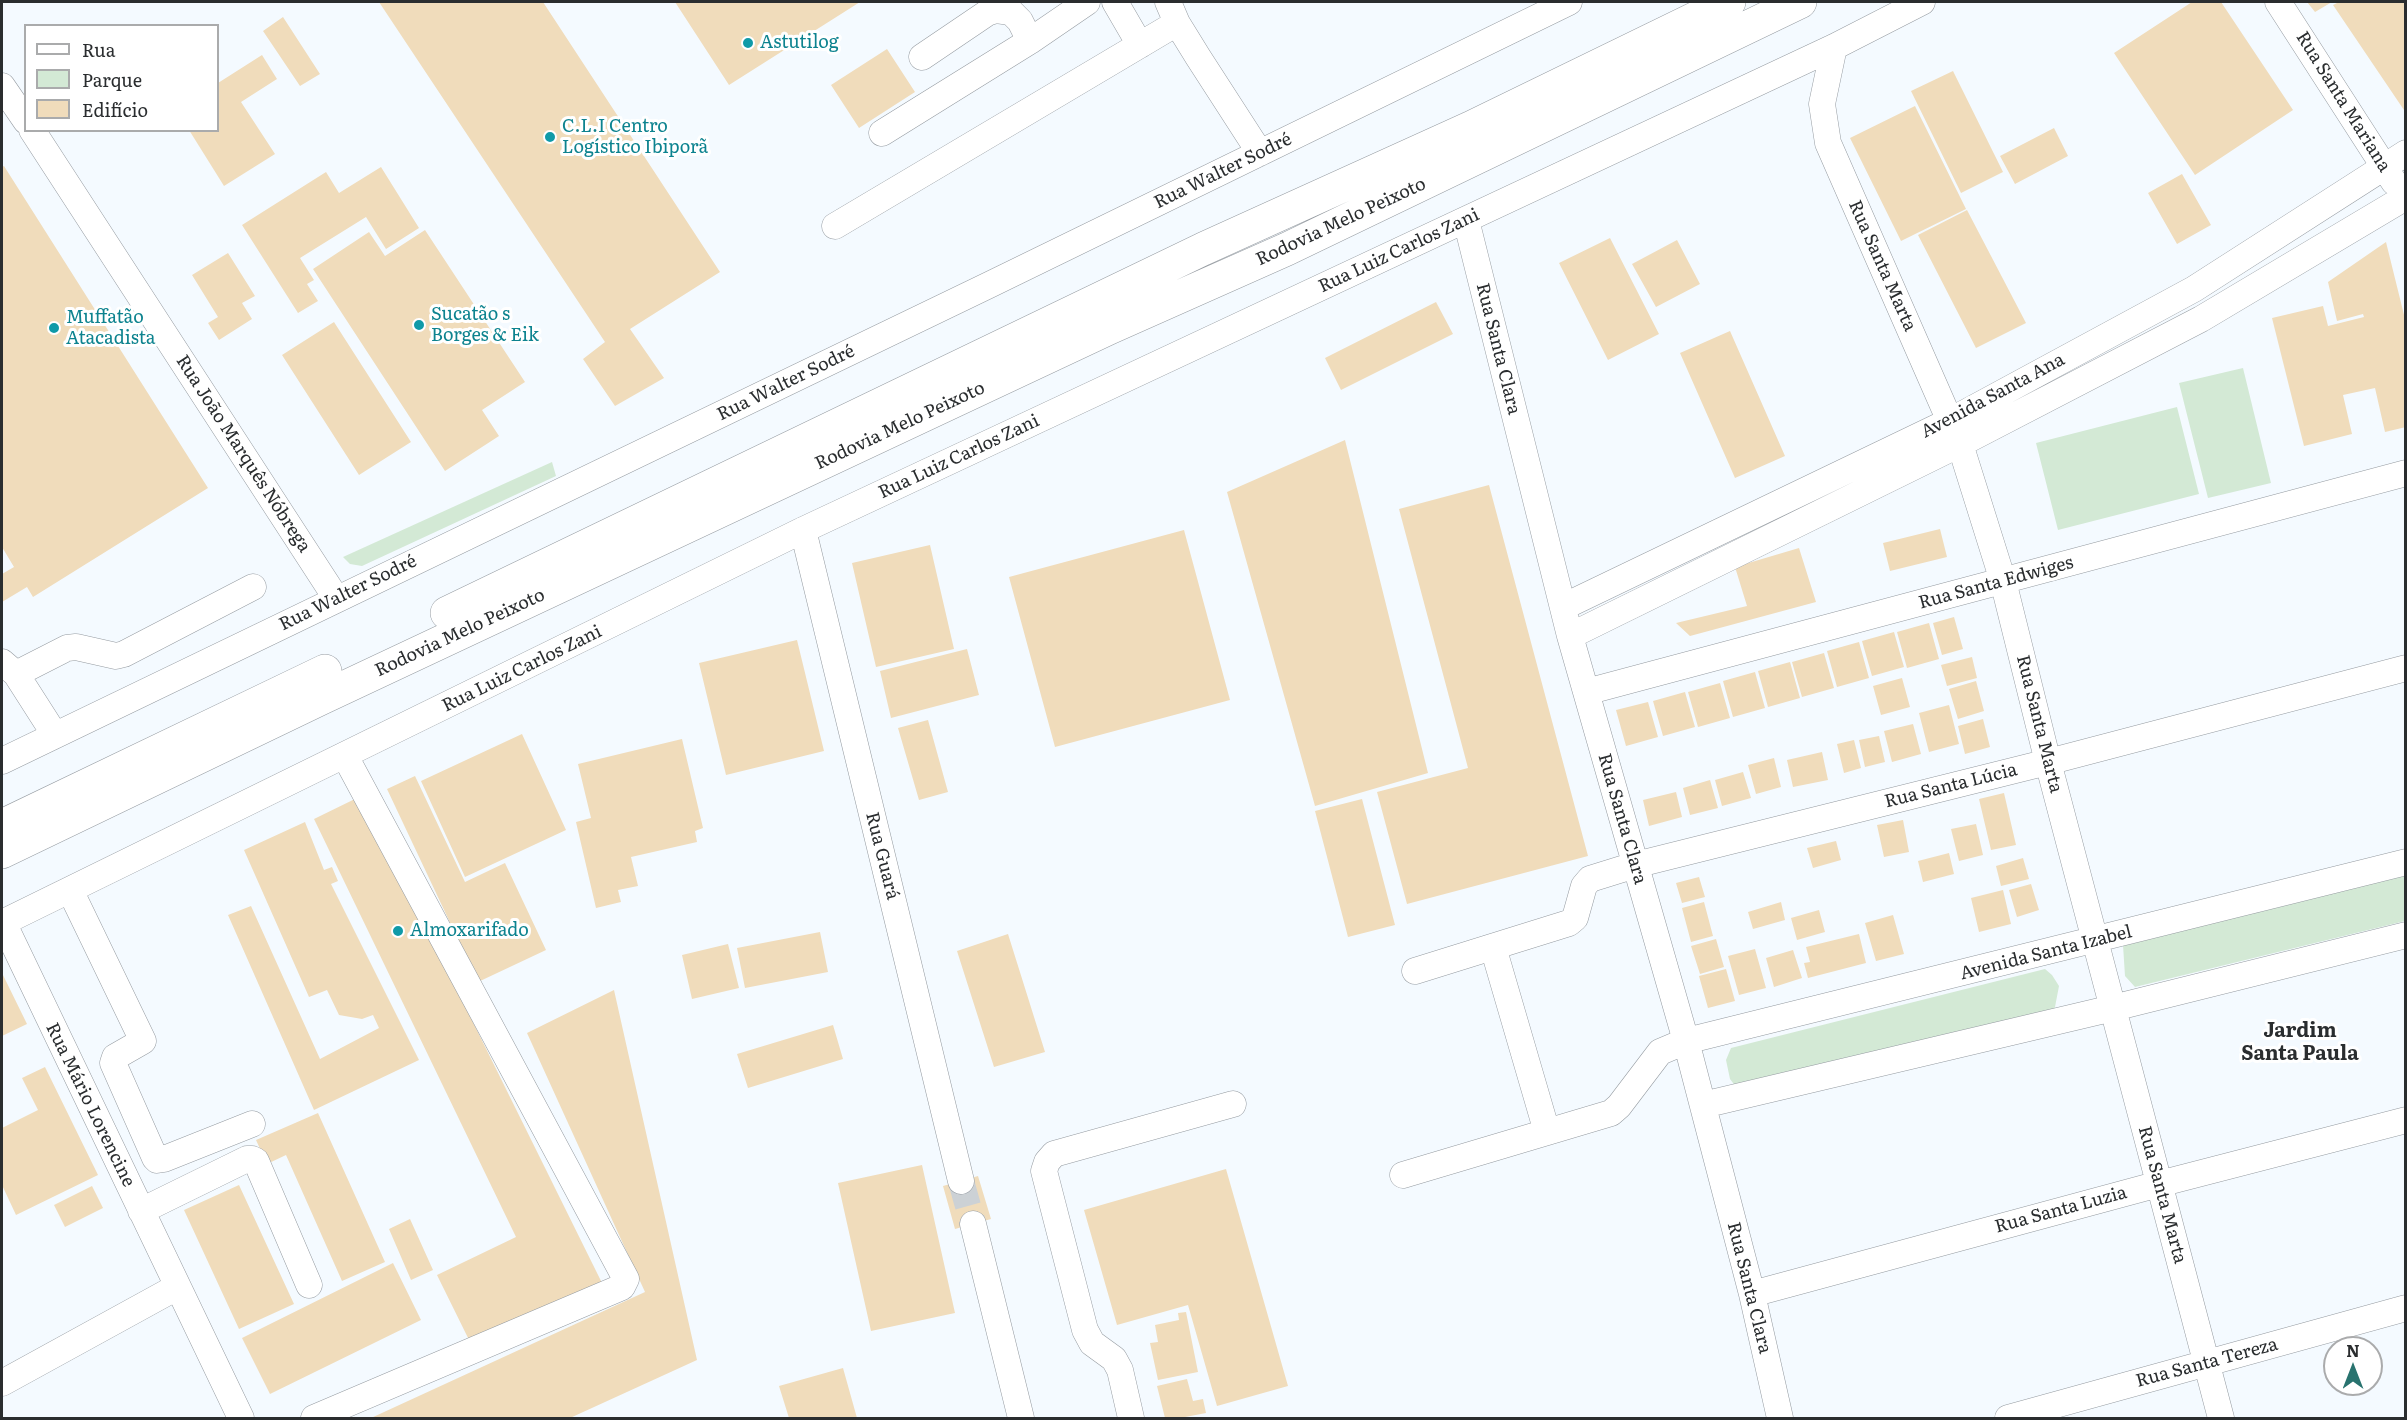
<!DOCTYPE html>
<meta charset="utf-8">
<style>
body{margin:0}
#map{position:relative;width:2407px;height:1420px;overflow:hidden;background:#f4faff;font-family:Literata,serif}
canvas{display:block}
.frame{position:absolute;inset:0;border:3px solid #2a2d2f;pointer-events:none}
.legend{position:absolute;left:24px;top:24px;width:195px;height:108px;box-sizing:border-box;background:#fff;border:2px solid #aaabac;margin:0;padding:8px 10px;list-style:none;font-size:18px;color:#2a2d2f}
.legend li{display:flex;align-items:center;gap:12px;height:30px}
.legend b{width:30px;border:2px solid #aaabac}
.north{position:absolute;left:2323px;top:1336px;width:60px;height:60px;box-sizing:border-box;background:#fff;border:2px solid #aaabac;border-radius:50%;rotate:0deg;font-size:16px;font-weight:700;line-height:24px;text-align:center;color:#2a2d2f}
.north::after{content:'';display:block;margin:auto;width:21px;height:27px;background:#29736f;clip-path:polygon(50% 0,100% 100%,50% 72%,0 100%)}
</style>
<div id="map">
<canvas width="2407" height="1420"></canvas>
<div class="frame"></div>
<ul class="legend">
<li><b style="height:8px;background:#fff"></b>Rua</li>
<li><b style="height:16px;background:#d3e9d5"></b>Parque</li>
<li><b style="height:16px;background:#f0dcbb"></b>Edifício</li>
</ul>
<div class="north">N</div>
</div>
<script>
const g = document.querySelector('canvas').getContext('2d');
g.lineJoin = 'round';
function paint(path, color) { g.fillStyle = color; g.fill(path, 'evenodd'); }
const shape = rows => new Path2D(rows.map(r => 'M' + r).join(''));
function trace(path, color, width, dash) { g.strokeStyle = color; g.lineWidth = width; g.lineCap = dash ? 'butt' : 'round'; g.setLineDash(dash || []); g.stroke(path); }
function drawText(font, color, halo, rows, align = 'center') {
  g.font = font + ' Literata,serif'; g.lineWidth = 6; g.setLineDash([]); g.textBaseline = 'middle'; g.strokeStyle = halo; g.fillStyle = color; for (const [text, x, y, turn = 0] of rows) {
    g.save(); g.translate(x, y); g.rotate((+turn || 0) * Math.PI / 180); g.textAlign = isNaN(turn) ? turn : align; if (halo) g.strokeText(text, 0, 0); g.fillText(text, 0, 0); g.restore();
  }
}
const green = shape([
 [2243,368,2271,483,2208,498,2179,383],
 [2177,407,2199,494,2058,530,2036,443],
 [552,462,556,476,362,566,350,564,343,557],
 [2405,874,2405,921,2135,987,2125,976,2123,945],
 [2045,969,2052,975,2059,986,2055,1007,2050,1015,1736,1087,1730,1079,1726,1060,1731,1048]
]);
const building = shape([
 [379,2,543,2,720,272,630,329,664,378,615,406,583,359,605,342],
 [675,2,860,2,729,85],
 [2192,2,2221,2,2293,110,2195,175,2114,53],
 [2307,2,2332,2,2315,12],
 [2339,2,2403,2,2406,5,2406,113,2333,5],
 [283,17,320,74,300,86,263,31],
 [887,49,915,92,859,128,831,85],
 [262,55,277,79,241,102,275,154,224,186,189,130,218,130,218,83],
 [1953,71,2003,172,1961,193,1911,91],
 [1915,106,1966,209,1901,241,1850,138],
 [2054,128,2068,156,2015,184,2000,156],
 [4,166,208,488,33,597,27,587,2,602,2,574,14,567,2,547,2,167],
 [381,167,419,228,386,249,366,217,300,258,314,280,307,284,318,301,298,313,242,225,326,172,339,193],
 [2182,174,2211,225,2177,244,2148,193],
 [1967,210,2026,323,1976,348,1918,235],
 [425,230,525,382,482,410,499,436,445,471,313,269,369,232,385,256],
 [1610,238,1659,334,1608,360,1559,263],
 [1677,240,1700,284,1656,307,1632,264],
 [2386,242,2406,323,2406,427,2385,432,2375,388,2343,395,2352,434,2304,446,2272,318,2323,306,2328,326,2364,317,2363,314,2337,321,2328,282],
 [228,253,255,296,242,303,252,319,219,340,208,323,218,317,192,275],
 [1436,302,1453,334,1341,390,1325,358],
 [334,322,411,442,359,475,282,355],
 [1730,331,1785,456,1735,478,1680,353],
 [1345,440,1428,773,1315,806,1227,492],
 [1489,485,1588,856,1407,904,1377,792,1468,768,1399,509],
 [1940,529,1947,557,1890,571,1883,543],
 [1184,530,1230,700,1055,747,1009,577],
 [930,545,954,649,876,667,852,563],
 [1799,548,1816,602,1690,636,1676,623,1747,606,1735,567],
 [1954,617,1963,649,1942,655,1933,623],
 [1929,623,1939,659,1907,668,1897,632],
 [1894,632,1904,667,1872,676,1862,641],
 [797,640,824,751,726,775,699,663],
 [1859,642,1869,678,1837,687,1827,651],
 [967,649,979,695,891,718,880,671],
 [1824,653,1834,688,1802,697,1792,662],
 [1972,657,1977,678,1947,686,1941,665],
 [1790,662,1800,698,1768,707,1758,671],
 [1755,672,1765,708,1733,717,1723,681],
 [1902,678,1910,707,1881,715,1873,686],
 [1976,681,1984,711,1958,719,1949,689],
 [1720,683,1730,718,1698,727,1688,692],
 [1685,692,1695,727,1663,736,1653,701],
 [1648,702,1658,737,1626,746,1616,710],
 [1949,705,1959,744,1929,752,1919,713],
 [1983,719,1990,747,1965,754,1958,726],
 [928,720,948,792,919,800,898,728],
 [1913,724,1921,754,1892,762,1884,731],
 [522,734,566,830,465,877,421,781],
 [1879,736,1885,762,1865,767,1859,740],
 [682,739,703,828,695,831,697,842,631,857,638,886,618,890,621,902,596,908,576,822,591,818,578,764],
 [1854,740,1861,768,1844,773,1837,744],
 [1822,752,1828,780,1793,787,1787,760],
 [1774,758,1781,787,1756,794,1748,765],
 [1743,772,1751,798,1722,806,1715,780],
 [415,776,465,882,505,863,546,950,478,982,387,789],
 [1710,780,1718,808,1690,815,1683,788],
 [1676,792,1682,817,1649,826,1643,800],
 [2004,793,2016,845,1991,850,1979,799],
 [361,796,602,1283,472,1346,437,1275,516,1237,314,819],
 [1362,799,1395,925,1348,937,1315,811],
 [1903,820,1909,852,1884,857,1877,825],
 [305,822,324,870,332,867,338,881,331,884,419,1060,314,1110,228,915,251,906,320,1059,379,1028,373,1015,362,1019,339,1015,327,990,309,997,244,850],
 [1976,824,1983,855,1959,861,1951,829],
 [1836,841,1841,860,1813,868,1807,848],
 [1949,853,1954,874,1923,882,1918,861],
 [2023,858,2029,879,2001,886,1996,866],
 [1699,877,1705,897,1682,903,1676,883],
 [2031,884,2039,910,2017,917,2009,890],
 [2003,890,2011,924,1979,932,1971,898],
 [1704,902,1713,936,1691,942,1682,908],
 [1781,902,1785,920,1753,929,1748,912],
 [1819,910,1825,932,1797,940,1791,918],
 [1893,915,1904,954,1876,961,1865,923],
 [820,932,828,972,745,988,737,948],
 [1008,934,1045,1052,994,1067,957,951],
 [1859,934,1866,963,1808,978,1804,963,1810,962,1806,947],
 [1716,939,1724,967,1700,974,1691,946],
 [728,944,739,988,692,999,682,955],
 [1755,949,1766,988,1739,995,1728,956],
 [1793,950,1802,978,1774,987,1766,958],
 [1726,969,1735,1001,1708,1008,1699,976],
 [2,973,27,1024,2,1036],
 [614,990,697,1360,570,1418,371,1418,645,1292,527,1033],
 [833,1025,843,1059,748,1088,737,1054],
 [45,1067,98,1175,16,1215,2,1185,2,1128,38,1110,22,1078],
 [318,1113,385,1262,342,1281,286,1155,267,1164,256,1140],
 [922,1165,955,1313,871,1331,838,1183],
 [1226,1169,1288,1386,1217,1406,1188,1305,1117,1325,1084,1210],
 [978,1176,991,1219,955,1229,943,1186],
 [239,1185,294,1304,239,1329,184,1210],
 [92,1186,103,1208,65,1227,54,1205],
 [410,1219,433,1270,411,1280,389,1229],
 [393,1263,421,1320,270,1394,242,1338],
 [1186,1312,1198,1372,1158,1380,1150,1343,1158,1342,1155,1325,1179,1320,1178,1313],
 [843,1368,857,1418,789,1418,779,1386],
 [1187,1379,1193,1401,1203,1399,1206,1413,1180,1418,1165,1418,1157,1386]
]);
const minorTunnel = shape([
 [961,1181,973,1224]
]);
const minor = shape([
 [1115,2,1140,45],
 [1168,2,1177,23,1198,57,1260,153],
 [2278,2,2394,182],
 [1834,47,1822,104,1828,143,1960,444,2003,581,2048,762,2221,1418],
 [922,57,987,13,996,10,1011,12,1020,21,1030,41],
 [2,86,26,121],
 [32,130,336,598],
 [882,133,1030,41,1087,2],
 [1466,220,1570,636,1686,1041,1752,1294,1780,1418],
 [835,226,1177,23],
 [803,530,961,1181],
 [1563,607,1950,421,2194,289,2406,153],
 [1570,636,1960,444,2201,319,2406,197],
 [2,662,16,674,55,735],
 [16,674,67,648,76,647,116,656,124,654,253,587],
 [1586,692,2406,473],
 [2,761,989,285,1569,2],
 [70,890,143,1041,115,1057,113,1063,155,1158,157,1160,164,1159,252,1124],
 [3,922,241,1418],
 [2,923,803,530,1834,47,1922,2],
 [1493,947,1547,1132],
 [1415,971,1569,923,1575,918,1584,886,1590,879,1635,865,2048,762,2406,668],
 [1703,1105,2113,1008,2406,935],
 [1403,1175,1611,1113,1619,1106,1660,1052,1686,1041,2406,862],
 [141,1211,247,1159,252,1159,256,1161,309,1285],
 [973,1224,1021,1418],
 [1752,1294,2159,1184,2406,1120],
 [2,1383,177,1287],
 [314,1418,622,1287,626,1279,345,756],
 [1131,1418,1120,1370,1114,1359,1092,1343,1085,1330,1044,1171,1047,1162,1054,1154,1233,1104],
 [2008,1418,2406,1308]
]);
const major = shape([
 [447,613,1203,249,1470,128,1729,2],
 [2,826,325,671],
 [2,852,322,698,1109,328,1287,249,1800,2]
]);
const markers = [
 [748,43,6,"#0f9aa8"],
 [550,137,6,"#0f9aa8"],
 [419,325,6,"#0f9aa8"],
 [54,328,6,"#0f9aa8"],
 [398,931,6,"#0f9aa8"]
];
const cultureNames = [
 ["Astutilog",760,43],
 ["C.L.I Centro",562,127],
 ["Logístico Ibiporã",562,148],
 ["Sucatão s",431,315],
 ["Borges & Eik",431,336],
 ["Muffatão",66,318],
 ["Atacadista",66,339],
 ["Almoxarifado",410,931]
];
const streetNames = [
 ["Rua Santa Mariana",2343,102,58],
 ["Rua Walter Sodré",1223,171,-26],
 ["Rodovia Melo Peixoto",1341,222,-25],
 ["Rua Luiz Carlos Zani",1399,251,-25],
 ["Rua Santa Marta",1882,266,66],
 ["Rua Santa Clara",1498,349,76],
 ["Rua Walter Sodré",786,383,-26],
 ["Avenida Santa Ana",1993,396,-28],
 ["Rodovia Melo Peixoto",900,426,-25],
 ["Rua João Marquês Nóbrega",243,454,57],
 ["Rua Luiz Carlos Zani",959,457,-25],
 ["Rua Santa Edwiges",1996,583,-15],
 ["Rua Walter Sodré",348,593,-26],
 ["Rodovia Melo Peixoto",460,633,-25],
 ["Rua Luiz Carlos Zani",522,669,-26],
 ["Rua Santa Marta",2039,724,76],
 ["Rua Santa Lúcia",1951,786,-14],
 ["Rua Santa Clara",1622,819,74],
 ["Rua Guará",882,856,76],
 ["Avenida Santa Izabel",2046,953,-14],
 ["Rua Mário Lorencine",90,1105,64],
 ["Rua Santa Marta",2162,1195,75],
 ["Rua Santa Luzia",2061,1210,-15],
 ["Rua Santa Clara",1749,1288,76],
 ["Rua Santa Tereza",2207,1363,-15]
];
const neighbourhoodNames = [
 ["Jardim",2300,1031],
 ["Santa Paula",2300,1054]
];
paint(green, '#d3e9d5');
paint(building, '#f0dcbb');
trace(minorTunnel, '#ccd1d5', 26, [26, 13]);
trace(minor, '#959ba1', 27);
trace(major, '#959ba1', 34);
trace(minor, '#fff', 26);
trace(major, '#fff', 33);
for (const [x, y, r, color] of markers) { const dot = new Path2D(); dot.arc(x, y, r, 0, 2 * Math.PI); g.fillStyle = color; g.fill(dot); trace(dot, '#fff', 2); }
drawText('18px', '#0d838f', '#fff', cultureNames, 'left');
drawText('18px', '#2a2d2f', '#fff', streetNames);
drawText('bold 20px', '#2a2d2f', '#fff', neighbourhoodNames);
</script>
